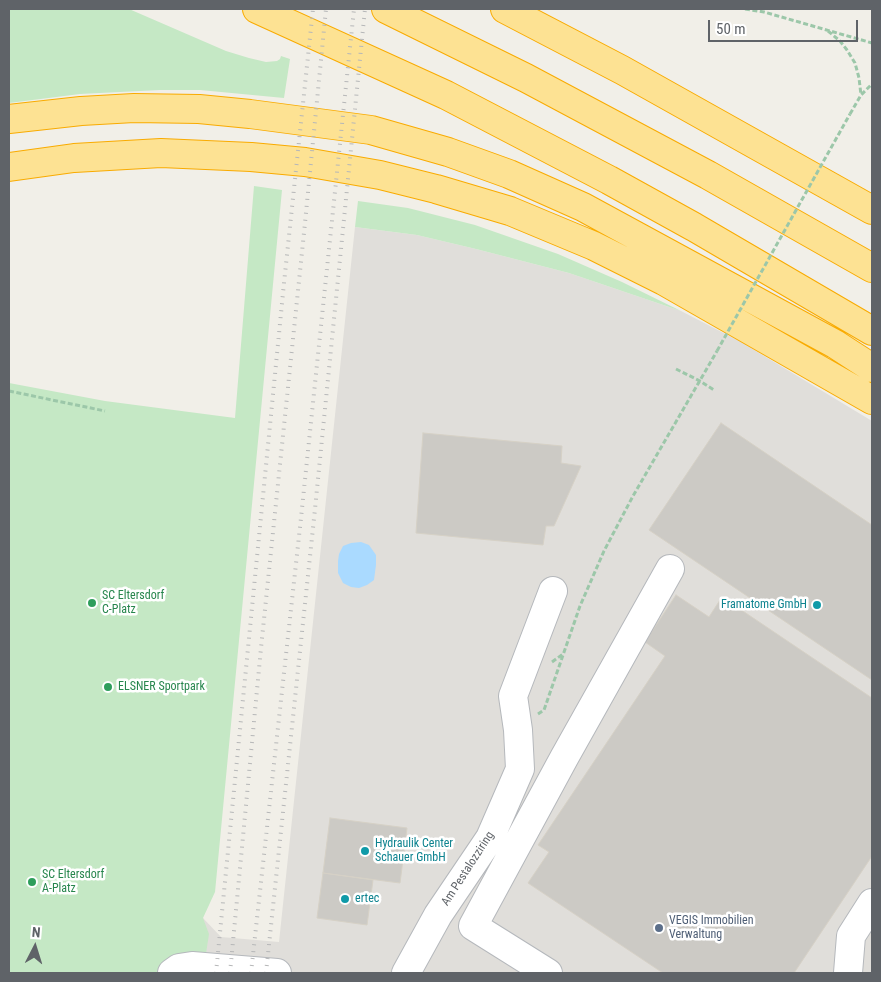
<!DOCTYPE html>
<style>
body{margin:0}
#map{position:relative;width:881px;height:982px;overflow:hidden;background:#f1efe8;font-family:"Roboto Condensed",sans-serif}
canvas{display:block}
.frame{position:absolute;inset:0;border:10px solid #5f6368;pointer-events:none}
.north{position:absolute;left:10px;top:922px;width:50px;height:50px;-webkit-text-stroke:4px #fff;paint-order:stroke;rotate:5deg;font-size:14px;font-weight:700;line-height:20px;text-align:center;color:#5f6368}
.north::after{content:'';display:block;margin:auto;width:18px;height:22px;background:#5f6368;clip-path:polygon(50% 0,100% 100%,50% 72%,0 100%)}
.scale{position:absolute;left:708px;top:20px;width:150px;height:22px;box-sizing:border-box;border:2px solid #5f6368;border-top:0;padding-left:6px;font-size:15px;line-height:18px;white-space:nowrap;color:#5f6368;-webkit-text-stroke:4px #fff;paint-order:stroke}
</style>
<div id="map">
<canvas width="881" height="982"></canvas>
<div class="frame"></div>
<div class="north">N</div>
<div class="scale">50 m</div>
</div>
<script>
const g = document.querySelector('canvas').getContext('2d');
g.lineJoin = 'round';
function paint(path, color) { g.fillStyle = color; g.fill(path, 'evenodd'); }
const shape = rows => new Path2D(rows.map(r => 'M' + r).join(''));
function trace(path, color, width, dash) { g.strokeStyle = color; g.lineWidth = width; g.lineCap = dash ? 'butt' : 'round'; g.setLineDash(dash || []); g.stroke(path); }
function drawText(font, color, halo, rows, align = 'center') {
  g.font = font + ' "Roboto Condensed",sans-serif'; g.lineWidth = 5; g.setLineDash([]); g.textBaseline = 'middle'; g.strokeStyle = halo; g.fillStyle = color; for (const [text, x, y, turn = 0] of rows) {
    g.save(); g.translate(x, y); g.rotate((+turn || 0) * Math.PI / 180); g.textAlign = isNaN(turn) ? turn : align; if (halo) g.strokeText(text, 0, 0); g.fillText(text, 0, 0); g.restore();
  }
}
const industrial = shape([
 [355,227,417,235,476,249,569,273,681,311,741,342,872,421,872,973,203,973,203,918,221,937,279,942]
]);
const green = shape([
 [9,9,129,9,226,51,249,58,266,62,277,61,280,59,281,56,290,59,284,98,200,90,160,90,80,94,9,103],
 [254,186,282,190,215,892,203,918,209,934,203,973,9,973,9,383,105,401,235,418],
 [358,201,408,208,475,225,558,254,622,282,681,311,569,273,476,249,417,235,355,227]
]);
const water = shape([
 [361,542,369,545,376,555,376,565,374,580,367,585,359,588,351,587,343,583,338,573,338,561,339,554,343,546,351,543]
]);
const building = shape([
 [721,423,872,525,872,680,649,530,721,423],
 [423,433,562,446,561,463,581,466,554,526,546,526,543,545,416,533,423,433],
 [676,595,709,617,722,597,872,698,872,856,794,973,663,973,528,883,549,852,538,845,665,656,645,642,676,595],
 [330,818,407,828,400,883,323,873,330,818],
 [323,873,373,880,367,925,317,918,323,873]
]);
const path = shape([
 [745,9,764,12,872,43],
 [828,31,840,41,847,50,855,63,859,78,861,95],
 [850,114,861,95,872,84],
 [676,369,700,381,714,390],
 [9,391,105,411],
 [552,662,563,654],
 [538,714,544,710,580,606,604,551,633,496,717,351]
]);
const minor = shape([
 [172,973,179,968,192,966,277,973],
 [406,973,438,915,490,838,520,769,518,730,513,696,553,591],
 [548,973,473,926,564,758,670,569],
 [848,973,851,936,872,903]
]);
const highway = shape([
 [257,9,446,95,609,180,694,227,872,331],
 [386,9,526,78,708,175,872,268],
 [505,9,622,70,872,210],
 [9,119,81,111,134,108,199,109,250,114,371,130,448,152,509,174,583,207,835,344,872,368],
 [9,167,74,158,161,153,251,157,305,162,380,175,436,189,510,211,594,246,664,281,872,400]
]);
const rail = shape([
 [216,973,284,283,313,9],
 [230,973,261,648,305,223,326,9],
 [251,973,301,518,354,9],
 [266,973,315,509,365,9]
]);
const pathBridge = shape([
 [717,351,850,114]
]);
const markers = [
 [92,603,5,"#2e9e5b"],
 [817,605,5,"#0f9aa8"],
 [108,687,5,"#2e9e5b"],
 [365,851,5,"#0f9aa8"],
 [32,882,5,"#2e9e5b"],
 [345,899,5,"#0f9aa8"],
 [659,928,5,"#5c6f8a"]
];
const leisureNames = [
 ["SC Eltersdorf",102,596],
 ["C-Platz",102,610],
 ["ELSNER Sportpark",118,687],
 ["SC Eltersdorf",42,875],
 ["A-Platz",42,889]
];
const cultureNames = [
 ["Framatome GmbH",807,605,"right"],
 ["Hydraulik Center",375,844],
 ["Schauer GmbH",375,858],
 ["ertec",355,899]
];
const streetNames = [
 ["Am Pestalozziring",468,869,-57]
];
const serviceNames = [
 ["VEGIS Immobilien",669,921],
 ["Verwaltung",669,935]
];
paint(industrial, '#e0deda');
paint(green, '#c5e8c5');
paint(water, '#aadaff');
paint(building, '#cccac5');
trace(building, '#d6d1c6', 1);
trace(minor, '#b5b8bc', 30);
trace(highway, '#f9ab00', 30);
trace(path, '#9cc7a9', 3, [5, 2.5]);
trace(minor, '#fff', 28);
trace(highway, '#fde293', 28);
trace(rail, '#b6b7b8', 4, [1, 6]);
trace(pathBridge, '#9cc7a9', 3, [5, 2.5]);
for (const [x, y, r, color] of markers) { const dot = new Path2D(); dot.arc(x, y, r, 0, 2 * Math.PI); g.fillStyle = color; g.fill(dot); trace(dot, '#fff', 2); }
drawText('12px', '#27864d', '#fff', leisureNames, 'left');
drawText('12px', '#0d838f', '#fff', cultureNames, 'left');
drawText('12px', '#5f6368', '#fff', streetNames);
drawText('12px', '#4e5e75', '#fff', serviceNames, 'left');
</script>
